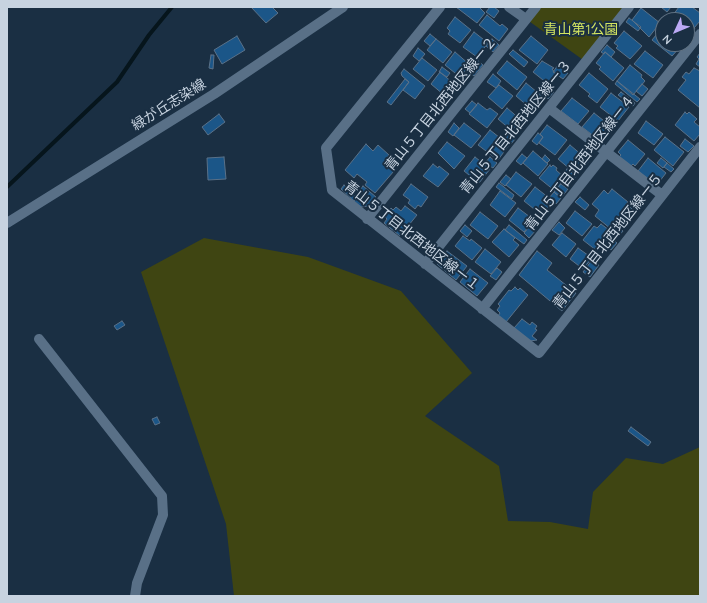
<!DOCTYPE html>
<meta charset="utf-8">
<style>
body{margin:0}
#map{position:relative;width:707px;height:603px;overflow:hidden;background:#1a2f43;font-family:Quicksand,sans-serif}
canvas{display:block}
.frame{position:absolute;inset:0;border:8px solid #c7d3e0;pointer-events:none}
.north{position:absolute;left:655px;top:12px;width:40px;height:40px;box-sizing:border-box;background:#1a2f43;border:1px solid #5f7182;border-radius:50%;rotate:226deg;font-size:11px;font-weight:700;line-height:16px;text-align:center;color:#c7d3e0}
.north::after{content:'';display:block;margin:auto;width:14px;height:18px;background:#bcaaf6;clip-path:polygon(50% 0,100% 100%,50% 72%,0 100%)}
</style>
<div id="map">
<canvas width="707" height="603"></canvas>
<div class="frame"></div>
<div class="north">N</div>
</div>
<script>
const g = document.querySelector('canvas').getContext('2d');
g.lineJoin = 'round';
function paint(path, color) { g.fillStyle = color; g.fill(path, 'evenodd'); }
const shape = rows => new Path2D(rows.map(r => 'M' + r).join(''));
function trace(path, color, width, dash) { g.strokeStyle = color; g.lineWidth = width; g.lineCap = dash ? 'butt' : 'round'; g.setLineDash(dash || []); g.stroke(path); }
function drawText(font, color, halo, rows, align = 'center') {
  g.font = font + ' Quicksand,"Noto Sans JP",sans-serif'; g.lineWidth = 4; g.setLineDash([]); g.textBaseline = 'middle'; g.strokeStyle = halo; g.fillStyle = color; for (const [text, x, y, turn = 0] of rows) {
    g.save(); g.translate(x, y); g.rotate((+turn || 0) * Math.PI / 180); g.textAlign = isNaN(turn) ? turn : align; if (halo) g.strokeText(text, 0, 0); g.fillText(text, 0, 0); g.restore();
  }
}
const green = shape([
 [536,7,629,7,586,62,526,19],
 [204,238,308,257,401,291,472,373,425,416,499,466,508,521,550,522,588,529,593,492,626,458,663,464,700,447,700,596,234,596,226,524,141,272]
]);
const stream = shape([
 [7,187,117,82,149,35,172,7]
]);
const building = shape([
 [251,7,272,7,278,13,266,23,251,7],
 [456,7,479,7,485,13,477,23,456,7],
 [490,7,494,7,499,11,494,18,486,12,490,7],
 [661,7,671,7,667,12,661,7],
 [679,7,692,7,700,13,700,21,694,28,689,24,687,26,687,20,670,19,679,7],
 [641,8,660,23,649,37,632,20,641,8],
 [487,15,500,26,502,24,508,29,499,41,479,25,487,15],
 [455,17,471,30,460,43,448,34,450,31,447,28,455,17],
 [629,18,641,27,638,31,626,22,629,18],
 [689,24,695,28,689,36,687,34,687,26,689,24],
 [661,29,663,31,663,44,679,44,681,46,672,56,652,40,661,29],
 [624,31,642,46,630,59,616,48,618,46,614,43,624,31],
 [474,32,488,43,477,57,463,47,474,32],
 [430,34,436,39,430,46,424,41,430,34],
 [237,36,245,50,222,64,214,50,237,36],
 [531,36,548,50,537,64,519,50,531,36],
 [436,39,452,52,443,63,427,50,436,39],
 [492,39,499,45,493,52,486,46,492,39],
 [607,45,615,52,611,57,605,52,604,54,601,52,607,45],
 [418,48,425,54,419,61,413,56,418,48],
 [513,50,528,62,524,67,509,54,513,50],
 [645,51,663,65,653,78,634,64,645,51],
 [455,52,470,65,460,77,445,65,455,52],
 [605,52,624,68,613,81,599,69,601,67,596,63,605,52],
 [700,53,700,67,696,64,699,59,697,57,700,53],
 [211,55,214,55,213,69,209,68,211,55],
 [422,58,437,70,428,81,413,69,422,58],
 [475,58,483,65,474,76,466,70,475,58],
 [507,61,527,77,517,90,497,73,507,61],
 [542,61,554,68,552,69,556,74,548,84,533,72,542,61],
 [558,65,568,73,563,79,553,72,558,65],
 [630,65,642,75,641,77,645,81,633,95,617,81,630,65],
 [442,67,450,73,447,77,439,72,442,67],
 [694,68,700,71,700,108,678,90,686,80,682,77,686,72,689,74,694,68],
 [404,69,425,86,415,99,403,90,409,82,402,76,401,73,404,69],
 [440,72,453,83,444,95,431,84,440,72],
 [589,73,608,89,597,103,588,96,590,94,579,85,589,73],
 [493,74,501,81,496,88,487,82,493,74],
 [405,79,409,82,391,105,387,102,405,79],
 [617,81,640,99,637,102,615,84,617,81],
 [526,83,543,97,537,104,535,102,530,108,516,96,526,83],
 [642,84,648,89,642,96,636,91,642,84],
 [499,85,513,96,502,109,488,97,499,85],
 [546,86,554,92,548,99,541,93,546,86],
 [621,92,635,103,633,106,618,95,621,92],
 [611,93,629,107,618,121,600,107,611,93],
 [572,98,589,111,578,124,561,111,572,98],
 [472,101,477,105,470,113,465,109,472,101],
 [478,103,487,110,490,108,498,114,487,128,469,114,478,103],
 [507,108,521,120,512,131,498,119,507,108],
 [685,112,687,114,689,112,697,119,694,122,700,127,700,134,694,141,675,125,685,112],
 [594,113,613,128,604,139,601,137,599,140,582,127,594,113],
 [219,114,225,122,208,135,202,127,219,114],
 [646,121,663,134,654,145,638,133,646,121],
 [454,123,459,128,453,136,448,132,454,123],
 [464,123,481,136,471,148,454,135,464,123],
 [547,125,567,140,555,155,539,143,543,137,540,134,547,125],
 [490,130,509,145,498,160,478,145,490,130],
 [509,133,516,138,510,145,504,140,509,133],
 [538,133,543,137,537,145,532,141,538,133],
 [665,137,684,152,673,166,654,150,665,137],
 [685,139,694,146,688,152,680,146,685,139],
 [628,140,645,154,635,166,633,164,631,166,619,157,621,155,618,152,628,140],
 [447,142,465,156,454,169,438,153,447,142],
 [366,144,373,151,378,145,389,155,386,159,394,166,392,169,394,171,375,193,365,185,367,182,357,174,354,178,345,170,366,144],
 [570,145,589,161,577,175,558,159,570,145],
 [533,151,548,164,538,176,523,163,533,151],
 [522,154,527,158,521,165,516,161,522,154],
 [545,155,550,160,547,163,542,159,545,155],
 [224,157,226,179,208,180,207,158,224,157],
 [475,157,490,169,479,183,464,171,475,157],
 [490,157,497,163,493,168,485,163,490,157],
 [648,158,666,173,656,186,638,171,648,158],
 [661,158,667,163,663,168,657,163,661,158],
 [667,163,674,169,671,172,664,167,667,163],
 [433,164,438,168,439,166,449,174,438,187,423,176,433,164],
 [550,165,551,167,553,165,557,168,556,170,565,178,555,191,539,178,550,165],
 [567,169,576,176,573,180,564,173,567,169],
 [516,172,532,184,521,197,506,185,516,172],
 [506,175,511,179,505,186,500,182,506,175],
 [499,183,514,195,512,199,496,187,499,183],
 [411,184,428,197,421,207,418,205,415,209,408,203,410,200,403,195,411,184],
 [561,184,568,189,561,198,554,192,561,184],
 [344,185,357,198,354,201,341,189,344,185],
 [363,186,376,197,369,206,361,207,354,201,357,198,355,196,363,186],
 [535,187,553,201,547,209,544,207,539,213,524,201,535,187],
 [612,189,628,202,626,204,636,212,621,230,615,225,611,229,595,216,599,210,592,204,604,190,608,194,612,189],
 [500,191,516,203,505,217,490,205,500,191],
 [554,192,561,198,556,204,549,198,554,192],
 [580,197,589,205,585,210,575,202,580,197],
 [405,206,417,215,400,236,384,223,387,219,384,216,391,208,393,210,396,207,401,211,405,206],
 [518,208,534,220,524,232,509,220,518,208],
 [575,211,592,224,582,236,566,223,575,211],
 [480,212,498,226,488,239,470,225,480,212],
 [559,222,565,228,559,235,552,230,559,222],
 [601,224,609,230,605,235,608,238,597,251,583,240,594,226,597,228,601,224],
 [465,225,472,231,467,237,460,231,465,225],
 [509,225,527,240,524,244,505,230,509,225],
 [615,225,623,231,618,237,610,230,615,225],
 [530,226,536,230,529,238,524,233,530,226],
 [504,229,515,238,513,240,519,245,509,257,492,242,504,229],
 [562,233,576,244,566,257,552,245,562,233],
 [463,236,470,241,471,239,482,248,472,260,455,246,463,236],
 [611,237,617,243,611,250,605,245,611,237],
 [578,248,592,258,583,269,570,259,578,248],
 [485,249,501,262,491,274,475,262,485,249],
 [447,251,467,266,456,280,437,264,447,251],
 [537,251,552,263,547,270,576,293,562,311,519,275,537,251],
 [592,260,599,265,590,277,583,272,592,260],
 [497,268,502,272,496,280,490,276,497,268],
 [470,269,488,283,477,296,460,282,470,269],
 [515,287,518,290,520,288,528,295,506,322,498,316,500,313,497,310,500,306,498,304,509,290,511,291,515,287],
 [522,319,530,325,532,322,537,326,535,329,537,330,532,336,537,340,530,341,514,328,522,319],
 [122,321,125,325,117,330,114,326,122,321],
 [157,417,160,423,155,425,152,419,157,417],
 [631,427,651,442,648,446,628,431,631,427]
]);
const minor = shape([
 [440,7,326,148,332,190,539,353,700,147],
 [509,7,526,19],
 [549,108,662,195],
 [367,219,536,7],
 [7,223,214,94,343,7],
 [425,264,629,7],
 [482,309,700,34],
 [39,339,162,496,163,515,137,583,135,596]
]);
const parkNames = [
 ["青山第1公園",581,30]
];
const streetNames = [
 ["青山５丁目北西地区線ー２",441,104,-51],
 ["緑が丘志染線",169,105,-32],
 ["青山５丁目北西地区線ー３",516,127,-51],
 ["青山５丁目北西地区線ー４",580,163,-52],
 ["青山５丁目北西地区線ー１",412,236,38],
 ["青山５丁目北西地区線ー５",608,241,-52]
];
paint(green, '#3f4512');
trace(stream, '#06151c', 4);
paint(building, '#1b5688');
trace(building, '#5a7188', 1);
trace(minor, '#597087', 10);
drawText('14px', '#d3e460', '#1a2f43', parkNames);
drawText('14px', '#c7d3e0', '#1a2f43', streetNames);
</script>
